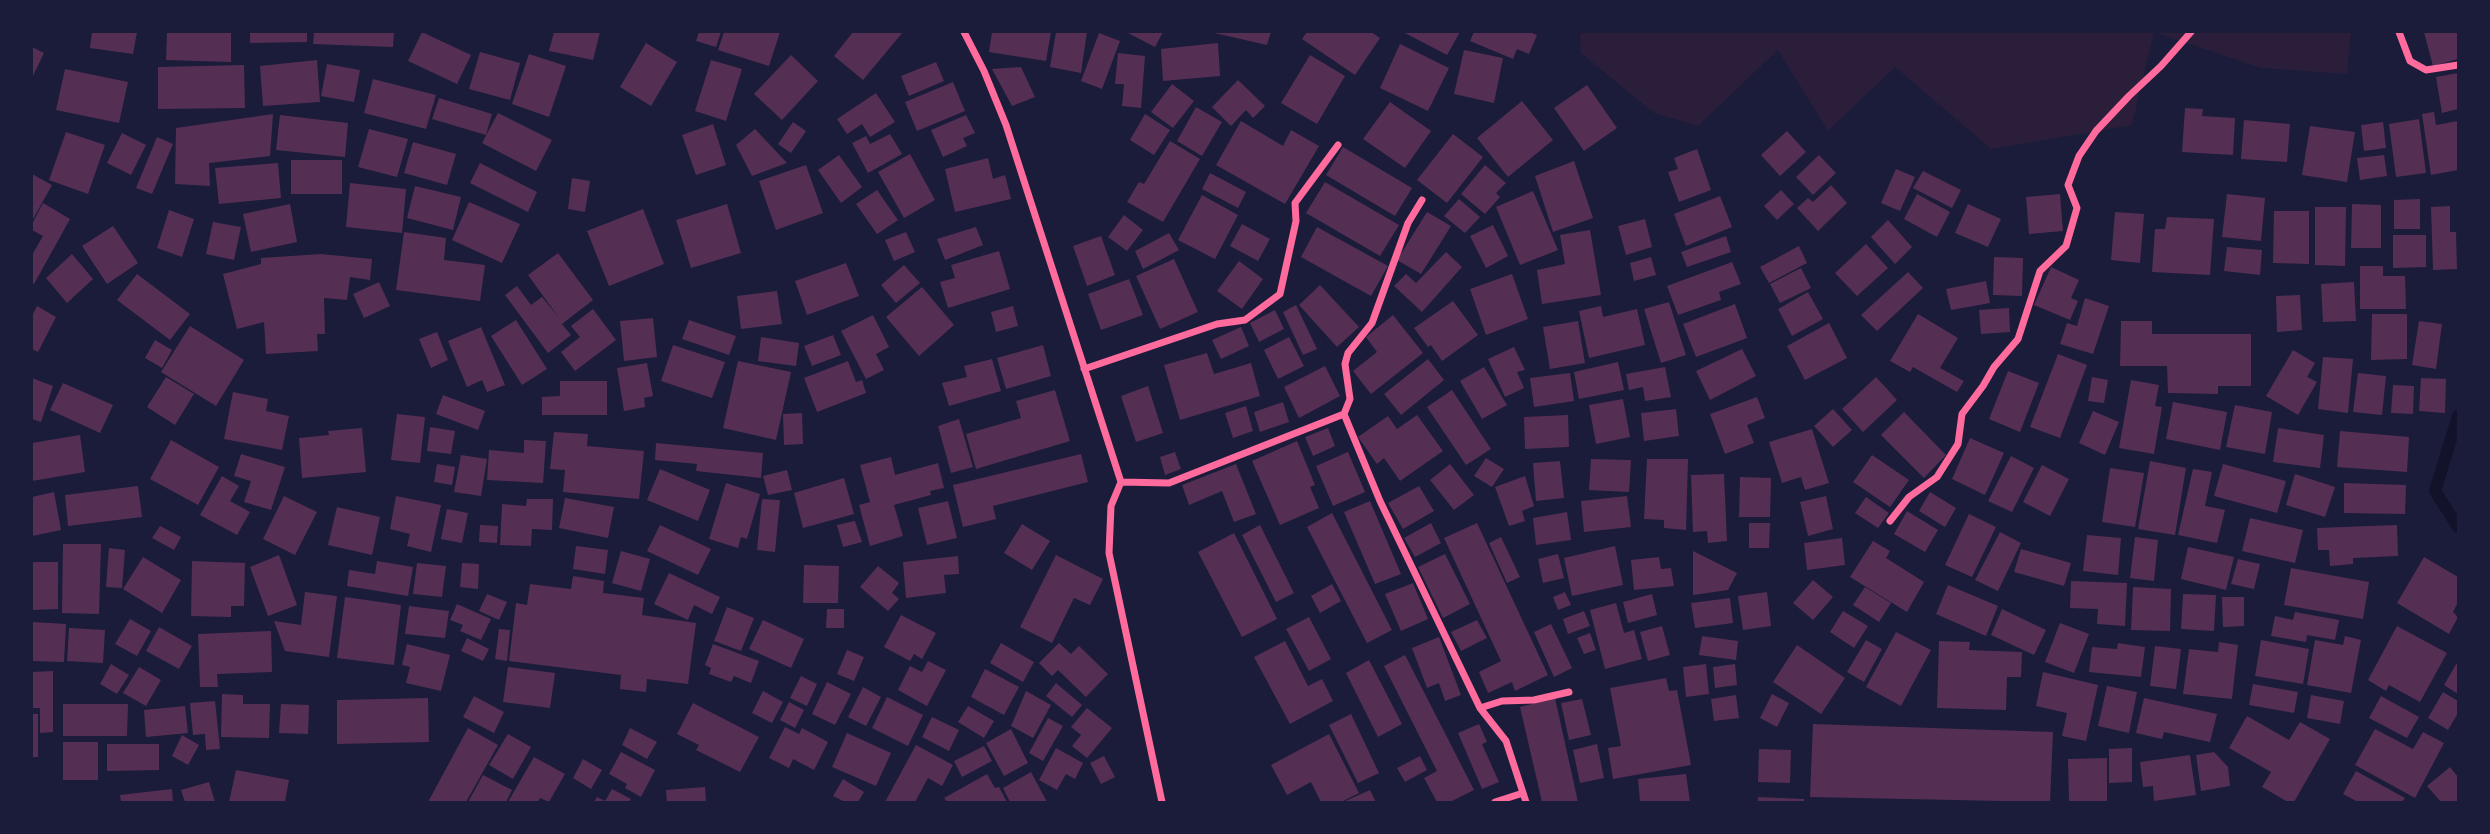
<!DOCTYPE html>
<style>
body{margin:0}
#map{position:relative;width:2490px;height:834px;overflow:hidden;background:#1b1b3a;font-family:"Nunito Sans",sans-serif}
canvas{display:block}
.frame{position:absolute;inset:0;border:33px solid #1b1b3a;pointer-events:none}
</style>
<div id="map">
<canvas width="2490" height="834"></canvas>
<div class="frame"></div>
</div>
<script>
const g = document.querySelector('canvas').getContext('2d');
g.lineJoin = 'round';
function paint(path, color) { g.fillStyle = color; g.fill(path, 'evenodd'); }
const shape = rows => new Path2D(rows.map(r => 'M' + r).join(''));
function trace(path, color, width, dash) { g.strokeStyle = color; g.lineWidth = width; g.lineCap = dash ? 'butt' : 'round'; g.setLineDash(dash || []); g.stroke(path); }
const green = shape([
 [1580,32,2351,32,2347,74,2261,68,2154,32,2132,125,1991,149,1895,67,1828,131,1778,50,1698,126,1654,113,1581,53]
]);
const stream = shape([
 [2458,416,2435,491,2458,527]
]);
const building = shape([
 [92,32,137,32,133,54,90,48],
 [167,32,231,32,231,62,166,60],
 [250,32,307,32,307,42,250,43],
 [314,32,394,32,393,47,313,44],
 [422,32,471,55,457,84,408,61],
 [554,32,600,32,593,60,549,51],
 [699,32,721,32,716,47,696,41],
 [724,32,780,32,769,66,718,50],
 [853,32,903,32,863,80,834,56],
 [992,32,1051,32,1046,61,989,52],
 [1056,32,1087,32,1081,73,1050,67],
 [1126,32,1163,32,1155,47],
 [1210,32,1271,32,1267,45],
 [1307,32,1371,32,1380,38,1355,75,1302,39],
 [1403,32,1460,32,1447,55],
 [1474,32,1529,32,1537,35,1529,54,1517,49,1513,59,1470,41],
 [2424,32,2458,32,2458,59,2433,66],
 [1099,33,1120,41,1102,89,1081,81],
 [646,43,677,62,651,106,620,87],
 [1218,43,1220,76,1163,81,1161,49],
 [1400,44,1449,68,1428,111,1380,88],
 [32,47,44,53,32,78],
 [1464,50,1503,58,1494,103,1454,94],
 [480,52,520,63,510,100,469,89],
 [1118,53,1145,56,1141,108,1122,106,1124,84,1115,84],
 [529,54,566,66,549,117,512,104],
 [791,55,818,81,782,120,754,94],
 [1310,55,1345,76,1317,124,1281,103],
 [317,60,320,102,263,106,260,66],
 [711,60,742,69,726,121,695,111],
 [936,62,944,81,909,96,901,76],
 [327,64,360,70,354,102,321,96],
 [244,65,245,108,158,109,158,67],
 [1021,67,1035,97,1012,106,992,69],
 [65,69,128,82,119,123,56,110],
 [2458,73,2458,109,2442,113,2436,77],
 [373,79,436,95,426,129,364,113],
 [1238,80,1265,106,1253,118,1246,110,1231,126,1212,107],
 [953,82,965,111,917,131,905,102],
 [1172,84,1194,101,1173,128,1151,112],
 [1587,85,1617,128,1584,151,1554,108],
 [876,93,895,122,870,137,862,124,847,134,837,119],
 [439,98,492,114,486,135,432,119],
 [1522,101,1553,140,1508,177,1477,138],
 [1390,102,1431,131,1405,168,1363,139],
 [1196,107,1222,122,1202,156,1177,141],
 [2185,108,2203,109,2202,116,2235,118,2233,155,2182,152],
 [2434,112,2436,125,2458,121,2458,170,2431,175,2422,114],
 [498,113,552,140,536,171,482,143],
 [273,114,270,156,209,163,210,186,175,184,176,128],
 [1145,114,1170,130,1154,155,1130,140],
 [280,115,348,123,345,157,276,150],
 [966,115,975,133,963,138,967,146,943,157,931,130],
 [2419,119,2426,173,2396,177,2389,124],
 [2244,120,2290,124,2287,162,2241,159],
 [1241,121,1283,146,1291,130,1319,146,1285,204,1216,165],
 [793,122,806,131,791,153,778,144],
 [2383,122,2386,148,2364,151,2361,125],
 [713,124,726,165,696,175,682,135],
 [2310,126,2355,132,2347,182,2302,175],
 [369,129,408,139,397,177,358,167],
 [755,129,787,163,752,176,736,145],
 [1787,131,1806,152,1780,176,1761,155],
 [66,132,105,145,88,194,49,180],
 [122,133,146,145,131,175,107,163],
 [890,134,902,154,868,173,852,143,866,136,870,144],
 [1453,134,1483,157,1447,203,1417,180],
 [157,137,173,144,152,194,136,188],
 [1170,141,1200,159,1163,222,1127,202,1139,182,1144,184],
 [413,142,456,154,447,185,404,173],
 [1343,147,1412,188,1395,216,1326,175],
 [1697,149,1711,190,1679,202,1668,172,1678,169,1674,158],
 [910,154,935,200,904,218,878,172],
 [839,155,862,187,841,203,818,170],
 [1819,155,1836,173,1813,195,1796,177],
 [2384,155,2387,176,2360,180,2357,158],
 [988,158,993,179,1005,175,1011,199,955,212,945,169],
 [291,160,342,160,342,194,291,194],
 [1574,161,1593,218,1553,232,1535,176],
 [278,163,281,198,219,204,215,168],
 [480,163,537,192,528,212,470,183],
 [806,165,823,213,776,230,759,181],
 [1485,165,1506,183,1496,193,1500,197,1485,214,1461,194],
 [1896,169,1915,177,1900,211,1881,203],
 [1923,171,1961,190,1952,208,1913,188],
 [1210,173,1246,192,1238,208,1202,189],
 [32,174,52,185,32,221],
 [572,178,590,181,585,212,568,209],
 [1325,182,1399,225,1380,256,1306,213],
 [350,183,406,189,402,233,346,227],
 [1831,185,1847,203,1818,231,1797,208,1808,198,1813,202],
 [415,186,461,197,453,230,407,218],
 [877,190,898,220,877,234,856,204],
 [1781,190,1794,204,1777,220,1764,206],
 [1533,191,1558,250,1520,265,1496,207],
 [1917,194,1950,212,1937,237,1904,219],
 [2060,194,2063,231,2029,234,2026,197],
 [2227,194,2265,198,2261,241,2222,237],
 [1202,195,1238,215,1215,259,1178,240],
 [1720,196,1732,227,1686,246,1674,214],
 [1459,199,1480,217,1465,233,1444,216],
 [2420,199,2420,229,2394,229,2394,200],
 [469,202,520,224,502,263,452,240],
 [43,203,70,219,34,284,32,283,32,255,43,236,32,230,32,224],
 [290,204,297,242,251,252,243,214],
 [727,204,741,253,691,268,676,220],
 [1968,204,2001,219,1988,247,1955,233],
 [2352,204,2381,205,2381,248,2351,248],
 [2450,206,2450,232,2456,232,2457,269,2433,270,2431,207],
 [2315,207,2346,207,2345,266,2315,265],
 [643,209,664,264,609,286,587,231],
 [169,210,194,219,182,257,157,248],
 [2274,211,2309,211,2309,264,2273,263],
 [1427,212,1451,226,1421,274,1397,260],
 [2115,212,2144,214,2140,263,2111,260],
 [1124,215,1143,230,1127,251,1108,237],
 [2167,217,2214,219,2210,275,2152,272,2155,229,2165,229],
 [1645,219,1652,247,1626,255,1618,226],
 [1888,220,1912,247,1895,264,1871,237],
 [213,222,241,227,234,260,206,254],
 [1242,224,1270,239,1258,261,1230,246],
 [1493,225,1508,256,1486,268,1470,236],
 [113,226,138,263,107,284,82,246],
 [976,227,983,245,945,260,937,239],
 [1317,227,1388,266,1371,296,1301,257],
 [1590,230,1601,295,1542,304,1537,270,1565,264,1560,235],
 [404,232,446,238,444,260,485,265,480,301,396,290],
 [906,232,915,252,894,261,885,240],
 [1169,233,1179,250,1143,269,1135,251],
 [2393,235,2426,235,2426,267,2393,268],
 [1101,236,1115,275,1087,286,1073,246],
 [1726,236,1731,252,1687,267,1681,252],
 [1866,244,1888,268,1857,296,1835,273],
 [1799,246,1807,263,1769,283,1760,267],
 [2227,247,2262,250,2260,275,2224,271],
 [999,251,1010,289,948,308,940,282,955,278,951,265],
 [1446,252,1462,267,1422,312,1394,286,1406,274,1416,283],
 [558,253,593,300,562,324,571,335,548,353,505,295,517,286,531,305,542,297,559,318,528,275],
 [72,254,93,279,67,303,46,278],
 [321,254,372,259,370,280,350,277,347,300,324,298,325,334,317,334,318,351,266,354,264,322,237,329,223,274,261,264,261,258],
 [1651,257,1656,275,1634,281,1630,263],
 [1994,257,2023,258,2022,296,1993,295],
 [1174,259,1198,312,1160,329,1136,276],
 [1239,261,1263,279,1242,309,1217,291],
 [1732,262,1741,284,1719,292,1721,300,1678,315,1667,286],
 [846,263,859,296,807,315,795,281],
 [904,265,920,283,896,303,881,285],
 [2360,266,2383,266,2383,276,2405,276,2406,309,2360,309],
 [2051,267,2079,280,2071,298,2078,301,2070,320,2034,305],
 [1801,268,1811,288,1780,303,1770,284],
 [1908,272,1923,288,1877,331,1861,315],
 [137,274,190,314,170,340,117,300],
 [1512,274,1528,319,1486,335,1470,289],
 [1129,279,1143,315,1101,330,1088,294],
 [1986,281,1990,303,1951,310,1946,289],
 [379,282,390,306,364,318,353,294],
 [2354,282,2356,321,2323,322,2321,284],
 [1320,285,1359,327,1337,347,1299,305],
 [922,287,954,325,919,356,886,317],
 [777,291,782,324,741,329,737,296],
 [1808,292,1823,319,1792,336,1778,309],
 [2300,295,2302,330,2277,332,2276,296],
 [2085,298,2109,306,2093,354,2060,344,2067,323,2077,326],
 [1453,301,1478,335,1442,361,1431,345,1428,347,1414,328],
 [1669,302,1686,355,1661,363,1644,309],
 [1735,304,1747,338,1696,357,1683,324],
 [1296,305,1317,349,1303,355,1283,312],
 [37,306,56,317,38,352,32,349,32,316],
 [1013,306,1018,326,996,332,991,312],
 [1601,306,1603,317,1637,309,1645,345,1589,358,1579,311],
 [2009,308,2010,332,1981,334,1979,310],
 [593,309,616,340,575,371,561,352,580,337,571,326],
 [1275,310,1284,329,1259,342,1250,323],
 [1918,314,1958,338,1940,368,1964,381,1957,392,1913,367,1910,372,1890,361],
 [2372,314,2407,314,2407,359,2371,360],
 [873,315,889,347,876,354,884,370,866,379,841,331],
 [1393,315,1423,353,1371,394,1353,371,1377,352,1366,337],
 [653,318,657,357,624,361,620,321],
 [516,320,547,369,522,385,491,336],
 [689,320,736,336,729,355,682,339],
 [1578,321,1585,363,1550,369,1543,327],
 [2121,321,2152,321,2152,334,2251,334,2251,386,2218,386,2218,394,2168,393,2167,366,2120,366],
 [2419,321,2442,324,2436,369,2412,365],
 [1829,323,1847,358,1805,380,1787,346],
 [190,326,244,360,216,406,161,372],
 [481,327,505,385,487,392,482,380,467,387,448,341],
 [1241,327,1249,346,1221,359,1212,340],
 [437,332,448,360,431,368,419,339],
 [833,335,841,355,812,366,804,346],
 [761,337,799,343,796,366,758,361],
 [1289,337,1304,366,1278,379,1264,350],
 [155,340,172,350,162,368,145,358],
 [673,345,725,362,712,398,661,381],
 [1043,345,1051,376,1006,389,997,358],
 [1514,347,1525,370,1517,372,1524,388,1505,397,1488,359],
 [1742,349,1756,376,1710,400,1696,371],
 [2293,350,2315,363,2307,377,2317,382,2298,415,2266,396],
 [1207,353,1214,374,1251,363,1260,396,1180,420,1164,365],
 [2058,354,2087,365,2060,438,2030,427],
 [2323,357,2353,359,2348,413,2318,409],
 [992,359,1001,391,949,406,942,383,967,377,964,366],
 [1428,359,1444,380,1401,415,1384,394],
 [738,361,791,372,776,440,723,428],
 [848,361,856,382,862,380,866,393,817,412,804,378],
 [1618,362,1624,390,1579,399,1574,372],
 [647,363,653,396,644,398,645,407,624,411,617,368],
 [1325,366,1340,396,1299,418,1284,387],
 [1484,367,1507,405,1482,419,1460,381],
 [1665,367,1671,397,1645,401,1643,387,1629,390,1626,374],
 [2008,371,2039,383,2020,432,1989,419],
 [1570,373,1574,401,1534,407,1530,378],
 [2358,373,2386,376,2382,415,2353,412],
 [166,377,194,394,175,425,147,407],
 [1876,377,1897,400,1863,432,1842,409],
 [2092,377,2108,380,2104,403,2088,401],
 [32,378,53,386,41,422,32,419],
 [2421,378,2446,379,2445,413,2419,411],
 [2131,380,2159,385,2155,406,2162,407,2154,454,2119,448],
 [560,381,607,381,607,415,542,415,542,397,560,396],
 [63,383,113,405,100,433,50,410],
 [2393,385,2414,386,2413,414,2391,413],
 [1148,386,1163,433,1136,442,1121,396],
 [1055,390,1070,441,976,469,966,434,1021,418,1016,401],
 [1452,390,1491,449,1466,465,1427,407],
 [233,392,268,399,266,411,289,416,282,450,224,439],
 [443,395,485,411,478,430,436,414],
 [1757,397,1765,418,1747,425,1754,443,1725,454,1710,414],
 [1623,399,1630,437,1596,444,1589,405],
 [1283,402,1289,422,1260,432,1254,412],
 [2173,402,2227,412,2220,450,2166,439],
 [2235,405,2272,412,2265,454,2226,447],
 [1246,406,1253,431,1233,438,1225,413],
 [1676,409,1679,436,1644,441,1641,413],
 [1833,409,1852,430,1833,447,1814,426],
 [2093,411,2119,422,2105,455,2079,443],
 [1904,412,1946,455,1924,478,1881,435],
 [802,413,803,444,784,445,783,414],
 [397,414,425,417,420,463,391,460],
 [1417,415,1443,451,1400,481,1384,458,1377,464,1358,437,1388,416,1397,429],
 [1568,415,1569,447,1525,449,1524,417],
 [959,419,973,467,951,473,938,426],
 [430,427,455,431,451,454,427,451],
 [362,428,366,472,302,478,299,438,329,435,328,431],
 [1328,428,1335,446,1313,456,1305,437],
 [2278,428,2324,435,2320,468,2273,462],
 [1812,429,1829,483,1805,490,1801,477,1782,483,1769,442],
 [2340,431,2409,437,2407,472,2337,467],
 [554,432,588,434,587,446,644,451,639,499,563,492,565,470,550,469],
 [80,435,85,472,32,481,32,443],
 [1970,438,2004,453,1985,495,1952,479],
 [171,440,219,467,198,505,150,479],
 [524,440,546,441,543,483,487,480,489,450,524,453],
 [1297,441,1315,485,1310,487,1319,508,1280,525,1252,461],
 [656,443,763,453,761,478,696,471,697,464,655,460],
 [1175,452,1181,469,1165,475,1160,457],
 [1348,452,1365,492,1333,506,1316,466],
 [241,454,285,467,271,510,244,502,251,481,234,476],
 [1081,454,1088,482,993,506,996,519,963,527,953,485],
 [461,455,487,459,481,496,454,492],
 [1872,455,1909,480,1890,507,1853,482],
 [2011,456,2034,468,2012,512,1988,501],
 [891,457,895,475,938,463,944,488,930,491,931,495,894,505,903,536,870,546,859,505,870,502,860,465],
 [1486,458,1504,469,1492,487,1474,476],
 [1591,459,1631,460,1629,492,1589,490],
 [1647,459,1688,459,1686,530,1664,528,1664,520,1644,519],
 [1560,461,1564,498,1536,501,1533,463],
 [2150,461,2186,468,2175,535,2138,529],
 [437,464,455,467,452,485,434,482],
 [1236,464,1256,514,1234,522,1222,491,1189,505,1182,485],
 [1450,464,1474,495,1454,510,1430,480],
 [2223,464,2286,481,2277,513,2214,496],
 [2042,465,2069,479,2050,516,2023,502],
 [2110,468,2144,473,2135,527,2102,522],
 [660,469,710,490,698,521,647,500],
 [2193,469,2212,472,2205,506,2225,510,2217,543,2178,535],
 [787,470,792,490,768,495,763,476],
 [1724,474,1727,541,1708,543,1707,531,1693,532,1691,475],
 [2295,474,2335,487,2325,517,2286,505],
 [222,476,239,486,230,501,250,512,237,535,200,515],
 [1525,476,1534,506,1522,511,1525,521,1509,526,1495,487],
 [1740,477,1771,478,1770,517,1739,517],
 [844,478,854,514,803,528,794,493],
 [726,483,760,494,747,539,741,537,738,548,709,539],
 [2344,483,2406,485,2405,514,2344,513],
 [138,486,142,517,68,526,65,495],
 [1419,486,1434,511,1403,529,1388,503],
 [54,492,61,530,32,536,32,497],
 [1930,492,1956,508,1945,527,1919,511],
 [284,496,317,512,295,555,263,539],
 [396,496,441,505,431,552,407,546,410,534,390,529],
 [1627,496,1631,527,1584,532,1581,501],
 [1826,496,1833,529,1808,536,1800,502],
 [1866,497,1889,513,1878,528,1855,513],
 [565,498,614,507,608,538,559,528],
 [527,499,553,499,552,530,532,529,531,546,500,545,502,504,526,506],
 [762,499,780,500,775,552,757,550],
 [948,501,957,538,927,545,918,508],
 [1370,501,1401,574,1375,584,1344,512],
 [337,507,380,517,372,555,328,545],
 [447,509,468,513,462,543,441,539],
 [1907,511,1938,530,1925,552,1894,534],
 [1567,512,1571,540,1536,545,1533,518],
 [1332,513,1392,630,1367,643,1307,527],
 [1969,514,1996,527,1972,577,1945,565],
 [2250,518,2303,530,2295,563,2242,551],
 [855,521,862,542,843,547,837,525],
 [1431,523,1441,543,1415,557,1404,538],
 [1477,523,1548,675,1515,691,1512,682,1488,693,1479,672,1501,661,1444,538],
 [1749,523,1770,523,1769,548,1749,548],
 [1022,524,1050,541,1032,570,1004,553],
 [480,525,498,526,497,543,479,542],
 [660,525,711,549,698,575,647,551],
 [1260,525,1294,593,1276,602,1242,535],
 [2397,525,2398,556,2353,558,2353,564,2330,566,2329,550,2318,550,2317,528],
 [160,526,181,537,174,550,152,538],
 [2000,532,2021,543,1998,591,1975,580],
 [1234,533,1277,619,1242,637,1198,552],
 [2087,535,2121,538,2118,575,2083,571],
 [1501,537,1520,577,1507,583,1489,543],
 [2135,537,2158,540,2154,581,2130,578],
 [1842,538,1845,565,1807,570,1804,543],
 [1873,541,1890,551,1886,558,1924,582,1907,612,1850,577],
 [63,544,101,544,99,614,62,613],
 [576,546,608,550,605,574,573,569],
 [1615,546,1623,585,1572,596,1564,558],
 [2188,547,2234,557,2226,590,2181,579],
 [109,548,125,550,122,588,106,587],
 [2021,549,2071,563,2064,586,2014,572],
 [621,551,650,559,641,591,612,583],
 [1693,551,1737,573,1728,590,1693,595],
 [1445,554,1470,604,1443,618,1418,567],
 [1558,554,1564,578,1543,583,1538,559],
 [279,555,297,605,268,616,250,567],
 [1056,555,1103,579,1090,605,1074,598,1052,643,1020,627],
 [958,556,959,574,944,575,946,593,906,598,903,562],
 [143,557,181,580,162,613,123,589],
 [1659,557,1661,569,1671,568,1674,586,1634,590,1631,560],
 [2424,557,2458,577,2458,602,2453,612,2458,617,2449,634,2397,603],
 [2238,559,2260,564,2254,589,2231,584],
 [192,561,245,563,244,606,231,606,231,617,191,616],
 [377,561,413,567,408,596,347,586,349,570,375,574],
 [32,562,58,562,58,609,32,610],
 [417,563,446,566,442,597,413,594],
 [462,563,479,564,478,589,460,587],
 [804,565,839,566,838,603,803,603],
 [878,566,899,583,892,593,899,599,888,611,860,587],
 [2291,568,2369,582,2363,619,2284,605],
 [669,573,720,597,712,614,694,605,688,620,654,604],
 [573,576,604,581,603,593,644,598,642,615,696,623,688,684,647,679,646,692,620,689,621,675,509,661,516,603,527,605,530,584,571,589],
 [1813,580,1833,597,1813,620,1793,603],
 [2071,581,2127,583,2125,626,2097,624,2098,609,2070,608],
 [1413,583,1428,619,1401,631,1385,594],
 [1332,584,1341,601,1320,613,1311,596],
 [1948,585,1998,606,1986,636,1936,614],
 [1865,587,1891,603,1879,622,1853,605],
 [2133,587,2171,589,2170,631,2131,630],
 [305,592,337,596,329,657,285,651,274,621,301,625],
 [1565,592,1571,605,1558,610,1553,597],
 [1767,592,1771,626,1743,630,1738,596],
 [487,594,507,602,499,620,479,611],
 [1652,594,1657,615,1628,623,1623,602],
 [2183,594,2216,595,2214,631,2181,629],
 [345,597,401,605,394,665,337,658],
 [2222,597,2244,597,2244,626,2223,627],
 [1730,598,1733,623,1695,628,1691,603],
 [1616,603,1624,633,1634,630,1642,659,1605,669,1590,610],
 [457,604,491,619,481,640,460,631,463,625,450,620],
 [409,606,449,611,445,638,405,634],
 [727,607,754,618,741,651,714,641],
 [827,609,844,609,844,628,826,628],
 [2002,609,2046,630,2034,655,1991,635],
 [1584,611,1590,626,1568,634,1563,619],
 [1843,611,1868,626,1854,648,1830,632],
 [2295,612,2339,620,2335,640,2307,635,2306,642,2271,636,2275,616,2293,620],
 [901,615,936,633,922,659,914,654,910,661,884,647],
 [1309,617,1331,659,1309,671,1286,629],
 [130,619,151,631,137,656,115,644],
 [763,620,804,639,791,668,749,649],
 [1477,620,1487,638,1461,651,1451,632],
 [32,622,66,624,64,662,32,661],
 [2060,623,2089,634,2074,673,2045,662],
 [1551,624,1572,668,1554,677,1534,632],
 [1662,626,1670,655,1648,661,1640,632],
 [2397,626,2447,653,2420,702,2389,685,2386,691,2368,680],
 [159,627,192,646,179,669,146,651],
 [69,628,105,630,103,663,67,661],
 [499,629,510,630,507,661,495,659],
 [271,631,272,672,217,674,218,687,200,687,198,634],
 [1896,632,1931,650,1901,706,1866,687],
 [1590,633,1596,650,1584,654,1577,638],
 [1702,636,1738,641,1736,660,1699,655],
 [2345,636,2361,640,2351,693,2307,685,2315,640,2343,645],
 [1439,637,1461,695,1445,701,1439,683,1427,688,1412,648],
 [467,638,489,649,483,661,461,651],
 [1866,640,1882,649,1864,682,1847,672],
 [2261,640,2309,649,2303,684,2255,676],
 [1285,641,1308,686,1322,679,1333,701,1290,724,1254,657],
 [1939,641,1970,642,1969,650,2022,652,2021,677,2007,677,2006,710,1937,708],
 [2219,642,2238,645,2232,699,2183,694,2189,649,2218,652],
 [1001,643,1034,662,1023,682,990,663],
 [1059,643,1071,654,1079,646,1108,674,1086,697,1058,670,1052,676,1039,663],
 [2118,643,2145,647,2141,677,2089,672,2092,647,2117,649],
 [407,644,450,655,441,691,406,683,410,667,402,665],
 [713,644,759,661,751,683,734,676,731,682,709,674,711,668,705,665],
 [1797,645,1845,678,1821,714,1773,682],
 [2155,646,2181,649,2176,689,2150,686],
 [847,650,864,657,854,681,837,674],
 [1405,655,1474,790,1450,802,1437,802,1424,778,1437,771,1384,666],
 [1369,660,1402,724,1378,737,1346,673],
 [928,661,946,670,927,706,898,690,910,666,922,672],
 [2458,661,2458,694,2444,685],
 [111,664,129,675,117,694,100,684],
 [1706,664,1709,694,1686,697,1683,667],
 [1735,664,1737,685,1715,688,1713,667],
 [139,667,161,680,146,706,123,693],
 [508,667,555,673,550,708,503,702],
 [985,669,1019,687,1004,715,971,697],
 [53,671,53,732,40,733,40,708,32,708,32,672],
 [2043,672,2098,685,2086,741,2062,736,2067,713,2036,706],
 [801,676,817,684,807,706,790,698],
 [1666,678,1669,691,1677,690,1691,765,1613,779,1608,748,1621,746,1610,688],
 [827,682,851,694,835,725,812,714],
 [1056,683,1082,705,1072,717,1046,696],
 [2253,684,2298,692,2294,713,2249,705],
 [2107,686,2137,692,2129,733,2098,726],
 [863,687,881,697,866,726,848,717],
 [763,691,783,702,772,723,752,713],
 [1026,691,1051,705,1033,738,1011,726],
 [2443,692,2458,701,2458,713,2448,730,2428,718],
 [222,694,243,695,243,704,270,704,269,738,221,737],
 [1772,694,1789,703,1777,727,1760,718],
 [1736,695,1739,718,1714,721,1711,699],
 [2311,695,2344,701,2340,724,2307,718],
 [474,696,504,712,494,733,463,717],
 [2381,696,2419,717,2407,738,2369,718],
 [887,697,923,715,908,746,872,728],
 [428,698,429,742,337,744,337,700],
 [1555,698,1578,802,1542,802,1520,707],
 [2144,698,2217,714,2210,742,2164,732,2162,739,2136,733],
 [1582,699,1591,735,1569,740,1561,703],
 [215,701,220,749,206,750,205,734,193,735,190,703],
 [789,702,804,710,795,728,780,720],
 [693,703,759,737,740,772,696,750,699,745,677,734],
 [63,704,128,704,127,736,63,736],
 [281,704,309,705,308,734,279,733],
 [185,706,188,733,146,737,144,710],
 [968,706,994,721,984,738,958,722],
 [1087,708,1112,728,1087,758,1072,746,1081,735,1071,727],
 [32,714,38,714,38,757,32,757],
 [1351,714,1379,773,1358,783,1329,725],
 [2247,716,2289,740,2300,722,2330,739,2294,802,2288,802,2262,787,2271,772,2229,748],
 [932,717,959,730,949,751,922,737],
 [1048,718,1063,726,1043,761,1029,753],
 [1479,724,1487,742,1482,744,1499,782,1482,789,1458,733],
 [1813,724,2053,732,2050,802,1810,797],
 [785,727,799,734,802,728,828,742,814,770,793,759,789,768,769,758],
 [468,728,498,745,466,802,428,802],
 [630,728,657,742,647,759,622,745],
 [1011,729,1028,763,1004,776,986,743],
 [2375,729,2413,749,2423,732,2444,743,2415,798,2355,765],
 [847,733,891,753,876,786,832,767],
 [508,734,531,747,513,779,489,765],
 [1329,734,1359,793,1341,802,1321,802,1311,782,1287,795,1271,765],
 [182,735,199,745,188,765,172,756],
 [63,742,98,742,98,780,63,780],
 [107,744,159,744,159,770,107,771],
 [1597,744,1604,778,1580,783,1573,750],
 [916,745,953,765,942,786,928,778,915,802,885,802],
 [984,746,992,761,962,777,954,761],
 [1056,748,1083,763,1075,779,1066,774,1057,790,1039,780],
 [2132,748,2132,782,2109,783,2109,749],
 [1759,749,1791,750,1790,783,1758,782],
 [621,752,655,770,641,797,625,788,627,784,609,774],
 [2214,752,2228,767,2230,786,2201,791,2196,755],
 [2190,755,2196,795,2154,801,2153,786,2143,787,2140,762],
 [1104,756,1115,777,1101,784,1090,763],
 [1420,756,1427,770,1405,782,1397,768],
 [534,757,565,774,549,802,540,798,538,802,508,802],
 [2107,758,2107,802,2069,802,2068,759],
 [583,759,602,770,591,789,573,778],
 [2450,767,2458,777,2458,802,2441,802,2427,786],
 [236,770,289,780,285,802,229,802],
 [2356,771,2405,798,2402,802,2358,802,2343,794],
 [1031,772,1047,802,1010,802,1003,788],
 [987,774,995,788,999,787,1007,802,947,802,944,798],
 [1686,774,1690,802,1640,802,1638,779],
 [483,775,512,790,506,802,468,802],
 [843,779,864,792,858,802,845,802,833,796],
 [209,782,215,802,185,802,181,790],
 [705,787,706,802,667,802,666,790],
 [172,789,173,802,121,802,120,795],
 [612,789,631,799,629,802,594,802,597,797,605,801],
 [1370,790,1376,802,1343,802],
 [1758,797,1804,799,1804,802,1758,802]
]);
const minor = shape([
 [964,32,984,71,1006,125,1121,482,1111,506,1109,553,1162,802],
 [2399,32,2410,61,2426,70,2458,65],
 [1084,369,1217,324,1245,320,1280,294,1296,221,1295,203,1338,145],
 [1344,414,1350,399,1345,364,1348,353,1372,323,1408,223,1422,200],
 [1121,482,1169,483,1344,414,1380,501,1480,708,1506,741,1526,802],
 [1890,521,1909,497,1937,477,1958,444,1962,414,1983,386,1994,367,2018,339,2040,271,2066,246,2077,208,2068,185,2079,156,2096,131,2129,96,2161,66,2191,32],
 [1480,708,1502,701,1534,700,1569,692],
 [1495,802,1523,793]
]);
paint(green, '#2a1e3b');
trace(stream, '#12122b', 12);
paint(building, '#542f53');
trace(minor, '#ff6b9d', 7);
</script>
